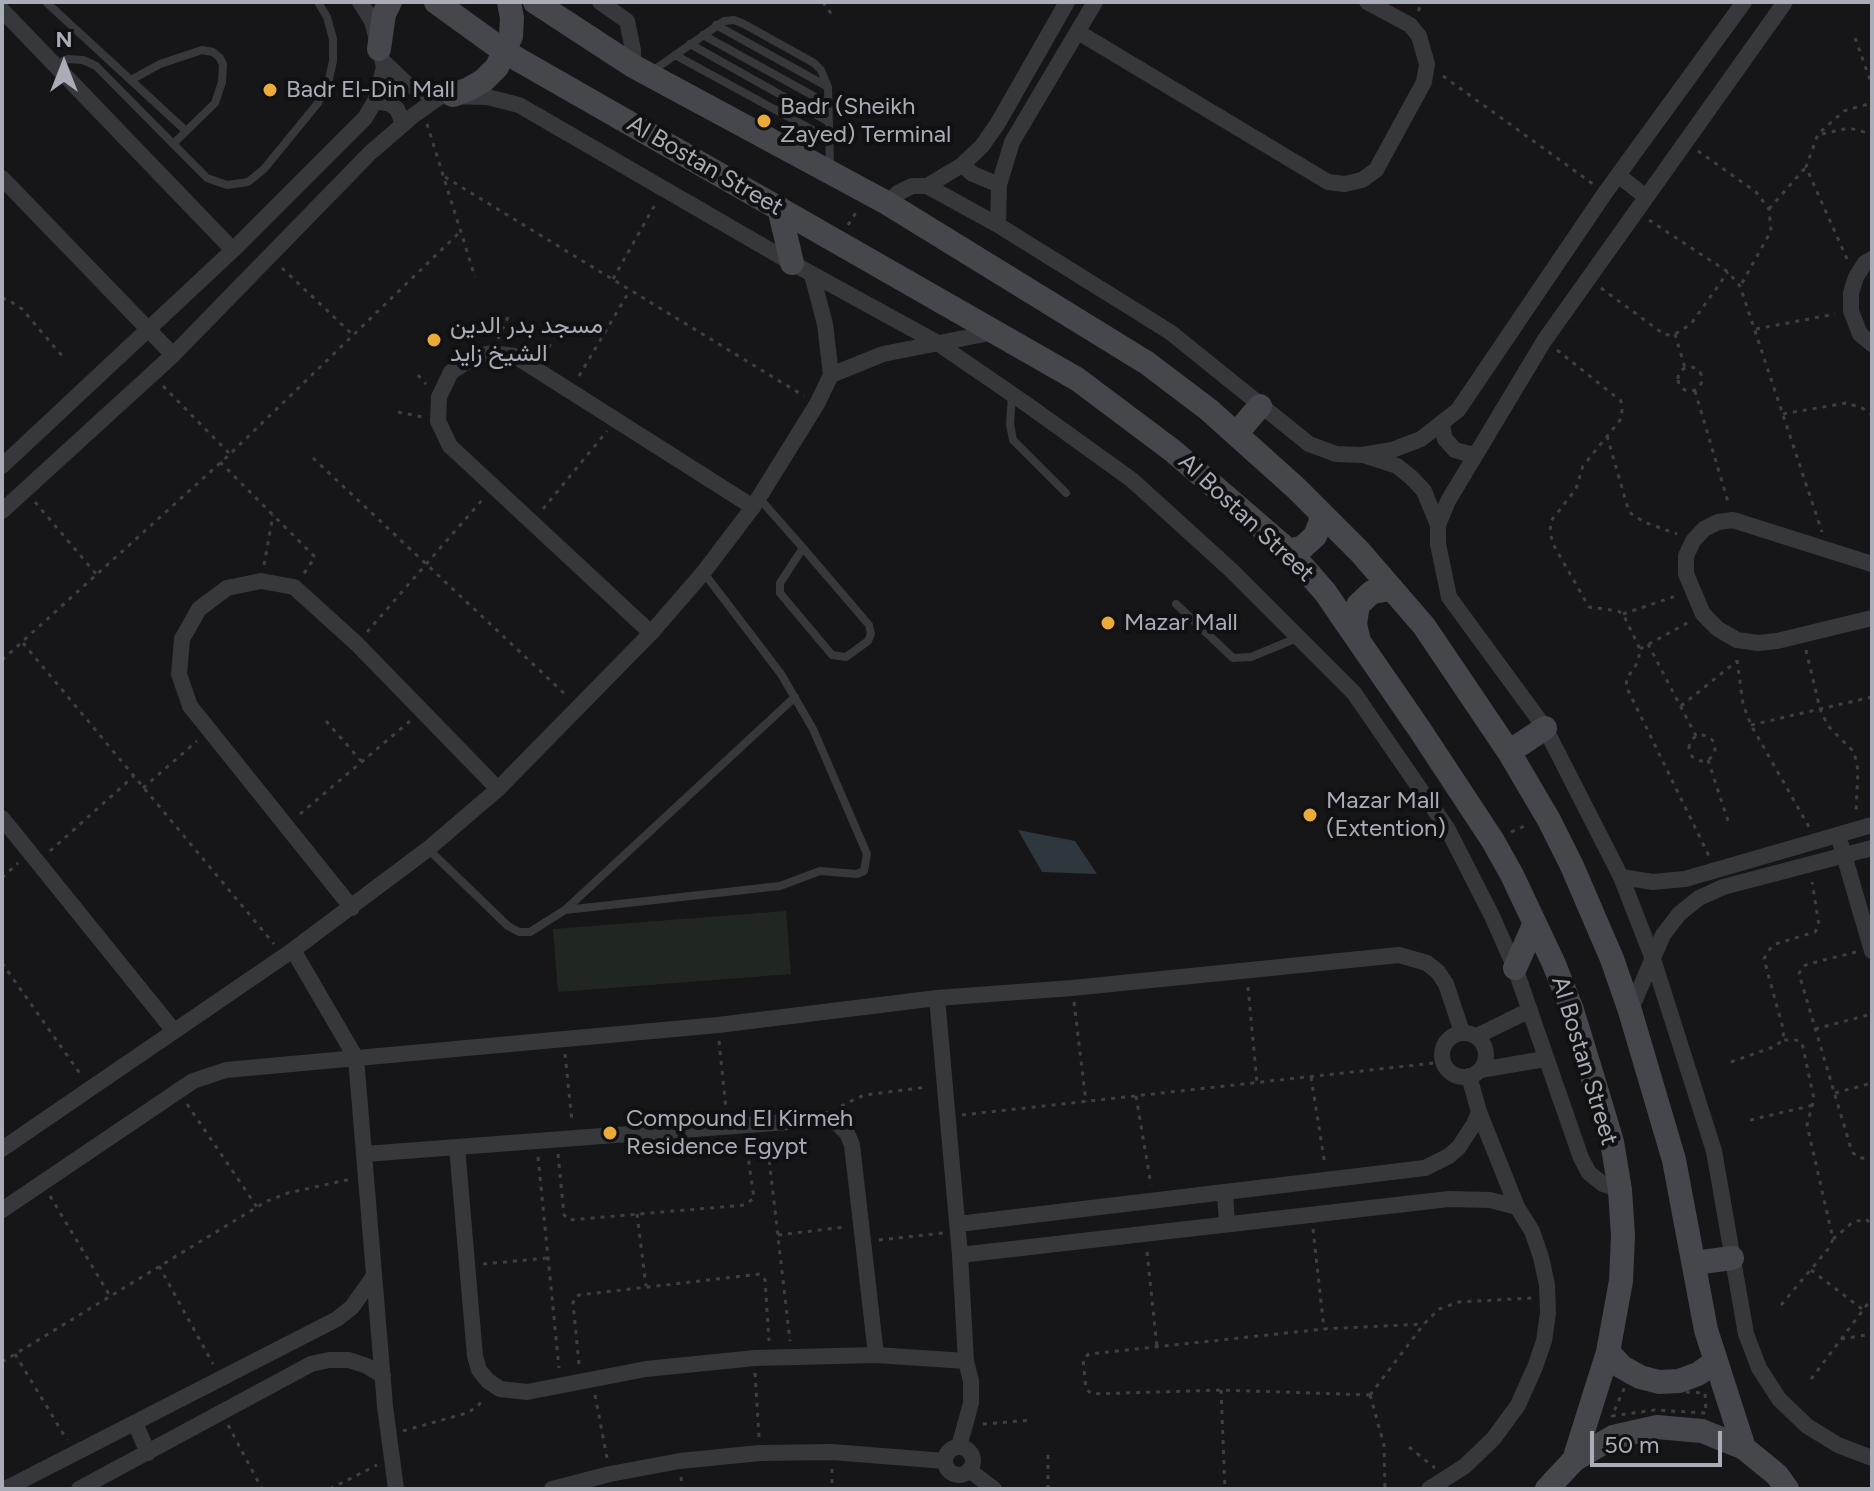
<!DOCTYPE html>
<meta charset="utf-8">
<style>
body{margin:0}
#map{position:relative;width:1874px;height:1491px;overflow:hidden;background:#161618;font-family:Figtree,sans-serif}
canvas{display:block}
.frame{position:absolute;inset:0;border:4px solid #a8adb7;pointer-events:none}
.north{position:absolute;left:24px;top:24px;width:80px;height:80px;-webkit-text-stroke:6px #111113;paint-order:stroke;rotate:0deg;font-size:22px;font-weight:700;line-height:32px;text-align:center;color:#a8adb7}
.north::after{content:'';display:block;margin:auto;width:28px;height:36px;background:#a8adb7;clip-path:polygon(50% 0,100% 100%,50% 72%,0 100%)}
.scale{position:absolute;left:1590px;top:1431px;width:132px;height:36px;box-sizing:border-box;border:4px solid #a8adb7;border-top:0;padding-left:10px;font-size:24px;line-height:28px;white-space:nowrap;color:#a8adb7;-webkit-text-stroke:6px #111113;paint-order:stroke}
</style>
<div id="map">
<canvas width="1874" height="1491"></canvas>
<div class="frame"></div>
<div class="north">N</div>
<div class="scale">50 m</div>
</div>
<script>
const g = document.querySelector('canvas').getContext('2d');
g.lineJoin = 'round';
function paint(path, color) { g.fillStyle = color; g.fill(path, 'evenodd'); }
const shape = rows => new Path2D(rows.map(r => 'M' + r).join(''));
function trace(path, color, width, dash) { g.strokeStyle = color; g.lineWidth = width; g.lineCap = dash ? 'butt' : 'round'; g.setLineDash(dash || []); g.stroke(path); }
function drawText(font, color, halo, rows, align = 'center') {
  g.font = font + ' Figtree,Vazirmatn,sans-serif'; g.lineWidth = 8; g.setLineDash([]); g.textBaseline = 'middle'; g.strokeStyle = halo; g.fillStyle = color; for (const [text, x, y, turn = 0] of rows) {
    g.save(); g.translate(x, y); g.rotate((+turn || 0) * Math.PI / 180); g.textAlign = isNaN(turn) ? turn : align; if (halo) g.strokeText(text, 0, 0); g.fillText(text, 0, 0); g.restore();
  }
}
const green = shape([
 [786,911,791,974,558,992,553,929]
]);
const water = shape([
 [1018,830,1075,841,1097,874,1042,872]
]);
const path = shape([
 [823,2,832,15],
 [1418,11,1423,2],
 [1855,38,1872,85],
 [1443,76,1593,184],
 [427,124,475,277],
 [1822,134,1849,128,1872,134],
 [1698,151,1756,192,1769,209,1771,231,1741,285],
 [445,177,804,396],
 [1769,209,1806,167],
 [1649,220,1728,272,1740,286,1822,532],
 [848,225,857,211],
 [1847,259,1806,167,1818,134,1844,111,1872,103],
 [282,268,352,334],
 [613,279,656,203],
 [1601,288,1665,335,1675,334,1691,324,1728,272],
 [2,299,7,299,22,309,63,357],
 [1756,329,1835,314],
 [1675,334,1685,368],
 [498,339,508,317],
 [1557,350,1621,401,1622,410,1621,419,1583,466,1576,489,1551,521,1550,532,1553,544,1589,607,1618,611,1623,614,1640,649,1638,662,1627,678,1626,686,1709,856],
 [543,356,552,342],
 '1678 379a12 12 0 1 1 24 0a12 12 0 1 1-24 0Z',
 [418,375,426,384],
 [579,376,630,290],
 [163,386,230,454],
 [1695,391,1728,502],
 [398,412,423,417],
 [1783,414,1846,403,1862,408,1872,415],
 [1607,436,1629,512,1644,522,1677,534],
 [313,458,567,696],
 [220,462,315,557,303,575],
 [35,502,97,575],
 [543,509,607,431],
 [264,565,273,515],
 [1623,614,1676,596],
 [367,632,483,499],
 [23,643,274,944],
 [1648,644,1696,736],
 [1640,649,1689,622],
 [1806,650,1820,709,1828,726,1854,752,1858,770,1856,812],
 [2,660,230,454,461,231],
 [1737,660,1743,704,1751,725,1809,827],
 [1681,706,1737,661],
 [326,721,362,762],
 [1751,725,1872,697],
 '1689 748a13 13 0 1 1 26 0a13 13 0 1 1-26 0Z',
 [1708,760,1728,821],
 [143,788,197,741],
 [300,814,410,721],
 [1511,832,1529,824],
 [50,851,134,776],
 [2,878,18,863],
 [1856,952,1808,964,1802,967,1799,974,1852,1152,1859,1158,1872,1158],
 [2,963,81,1075],
 [1248,987,1257,1083],
 [1074,1002,1086,1102],
 [1815,1029,1872,1014],
 [719,1041,726,1109],
 [565,1054,572,1122],
 [1731,1062,1776,1046,1782,1040,1784,1032,1764,959,1768,951,1775,944,1815,932,1819,925,1812,882],
 [1311,1077,1325,1165],
 [1835,1093,1872,1083],
 [1136,1096,1151,1185],
 [187,1104,257,1207],
 [841,1106,864,1095,927,1087],
 [962,1115,1443,1062],
 [1750,1120,1814,1105],
 [767,1141,790,1341],
 [558,1154,564,1215,569,1220,745,1205,754,1198,746,1143],
 [538,1157,559,1368],
 [50,1196,110,1296],
 [637,1214,646,1286],
 [1313,1229,1324,1329],
 [778,1235,845,1227],
 [1833,1239,1853,1222,1866,1219,1872,1225],
 [879,1240,943,1233],
 [1147,1252,1157,1347],
 [483,1264,547,1258],
 [159,1266,213,1364],
 [1811,1270,1862,1309],
 [1781,1305,1829,1248,1833,1239,1807,1125,1814,1099,1802,1043,1796,1040,1782,1040],
 [1841,1339,1872,1334],
 [15,1354,67,1440],
 [2,1362,267,1201,288,1193,351,1179],
 [579,1364,573,1303,575,1297,579,1295,760,1274,765,1280,769,1341],
 [755,1373,759,1437],
 [1811,1379,1872,1298],
 [1627,1382,1663,1391,1705,1393,1706,1413,1655,1410,1612,1416,1627,1382],
 [1221,1390,1225,1489],
 [595,1395,607,1458],
 [1370,1395,1221,1390,1092,1394,1086,1389,1083,1359,1089,1354,1324,1329,1424,1324],
 [1370,1395,1424,1324,1439,1309,1459,1302,1532,1298],
 [1370,1395,1384,1445,1385,1489],
 [983,1424,1033,1420],
 [228,1425,262,1489],
 [403,1431,467,1413,478,1406,483,1399],
 [1409,1447,1435,1468],
 [1048,1455,1048,1489],
 [832,1469,832,1489],
 [681,1477,682,1489],
 [330,1489,377,1465]
]);
const lane = shape([
 [46,2,186,131],
 [716,25,828,87],
 [703,35,828,104],
 [690,44,829,122],
 [675,55,829,139],
 [55,65,68,59,83,60,96,66,207,178,227,185,248,182,264,169,318,103,328,83,333,61,333,39,327,17,318,2],
 [651,72,724,21,734,20,744,24,814,63,821,70,828,87,830,166],
 [131,80,160,64,202,50,213,52,220,58,223,64,222,82,215,103,173,144],
 [1012,396,1010,424,1013,440,1066,493],
 [759,498,803,548,869,625,871,634,868,641,846,657,832,655,780,593,780,583,803,548],
 [1176,604,1233,658,1251,657,1297,638],
 [428,849,508,926,519,932,530,932,565,910,795,697],
 [565,910,780,886,820,871,857,874,864,871,867,854,813,729,781,674,704,573]
]);
const street = shape([
 [600,2,627,21,633,50,633,66],
 [1785,2,1544,341,1448,501,1438,525,1438,544,1449,597,1545,728,1621,877,1653,959,1714,1151,1746,1334,1759,1368,1779,1399,1807,1426,1838,1445,1872,1458],
 [2,10,233,250],
 [1078,32,1328,182,1345,184,1362,180,1376,170,1424,82,1427,64,1419,36,1410,25,1367,2],
 [383,61,406,83,423,92,441,96,487,97,519,105,792,263,936,342,1032,408,1132,480,1231,570,1354,693,1447,828,1492,916,1515,968,1581,1158,1589,1173,1603,1184,1620,1190],
 [375,101,390,104,397,109,403,123],
 [962,165,973,174,999,185],
 [1618,175,1646,197],
 [2,178,173,355],
 [927,186,962,165,982,146,998,123,1067,2],
 [887,203,898,193,912,186,927,186,998,225,1170,332,1309,444,1336,454,1362,455,1392,450,1421,439,1458,410,1605,193,1744,2],
 [998,225,999,185,1012,142,1095,2],
 [1872,259,1865,263,1856,277,1851,293,1851,311,1860,334,1872,344],
 [831,375,883,354,995,332],
 [1442,425,1445,439,1455,450,1469,454,1477,453],
 [1366,456,1397,466,1412,478,1424,491,1438,525],
 [2,466,233,250,365,118,375,101,384,67,372,21,360,2],
 [2,511,173,355,370,153,414,115,441,96],
 [1872,564,1733,520,1718,522,1704,529,1693,541,1686,556,1686,574,1703,614,1718,629,1737,640,1758,643,1777,641,1872,618],
 [651,633,450,446,438,421,439,397,451,372,474,357,491,353,515,356,753,507],
 [2,818,174,1031],
 [1841,845,1872,951],
 [1621,877,1653,882,1685,879,1872,825],
 [352,908,190,706,179,674,182,639,199,609,227,588,261,581,294,587,357,644,498,789],
 [293,950,356,1058,385,1406,396,1489],
 [937,998,960,1255,966,1361,971,1381,971,1403,959,1447],
 [1630,1011,1663,935,1679,914,1699,898,1723,887,1872,848],
 '1442 1055a22 22 0 1 1 44 0a22 22 0 1 1-44 0Z',
 [1477,1036,1530,1010],
 [1480,1070,1545,1059],
 [457,1147,475,1356,479,1370,488,1381,500,1389,527,1392,646,1369,755,1358,876,1355,966,1361],
 [2,1149,293,950,428,849,498,789,651,633,703,573,753,507,817,404,831,375,825,324,812,275],
 [365,1154,827,1119,838,1124,847,1133,852,1145,876,1355],
 [1225,1193,1227,1224],
 [2,1210,193,1081,226,1070,718,1025,937,998,1072,988,1399,955,1427,963,1438,972,1446,984,1462,1032],
 [958,1224,1425,1168,1449,1156,1459,1147,1474,1124,1479,1112],
 [960,1255,1449,1199,1490,1200,1517,1207],
 [135,1423,148,1453],
 '945 1461a14 14 0 1 1 28 0a14 14 0 1 1-28 0Z',
 [969,1470,994,1489],
 [5,1489,337,1319,352,1307,374,1276],
 [79,1489,311,1364,329,1360,349,1360,367,1366,383,1376],
 [552,1489,610,1474,680,1461,760,1453,832,1452,945,1461],
 [1429,1489,1465,1466,1494,1438,1518,1405,1535,1367,1544,1341,1548,1313,1547,1285,1541,1257,1532,1231,1517,1207,1479,1112,1469,1076]
]);
const secondary = shape([
 [436,2,505,52,1077,379,1173,451,1223,494,1289,551,1325,592,1420,730,1493,841,1512,875,1554,964,1572,1010,1598,1095,1612,1142,1620,1190,1623,1236,1621,1281,1608,1352,1574,1460],
 [535,2,633,66,887,203,1147,363,1209,410,1296,488,1360,552,1424,626,1509,752,1549,820,1572,866,1612,959,1630,1011,1674,1160,1706,1330,1744,1448],
 [379,49,384,14,390,2],
 [453,95,469,89,484,80,497,67,511,36,512,18,509,2],
 [779,208,792,263],
 [1236,434,1260,406],
 [1289,551,1303,547,1315,536,1321,521,1320,512],
 [1359,641,1355,624,1358,605,1372,592,1392,589],
 [1509,752,1545,728],
 [1515,968,1534,925],
 [1694,1263,1732,1258],
 [1608,1352,1622,1367,1640,1377,1659,1382,1679,1381,1698,1374,1715,1362],
 [1547,1489,1574,1460,1613,1437,1657,1427,1702,1431,1744,1448,1777,1475,1787,1489]
]);
const markers = [
 [270,90,8,"#ebab3b"],
 [764,121,8,"#ebab3b"],
 [434,340,8,"#ebab3b"],
 [1108,623,8,"#ebab3b"],
 [1310,815,8,"#ebab3b"],
 [610,1133,8,"#ebab3b"]
];
const poiNames = [
 ["Badr El-Din Mall",286,90],
 ["Badr (Sheikh",780,107],
 ["Zayed) Terminal",780,135],
 ["مسجد بدر الدين",450,326],
 ["الشيخ زايد",450,354],
 ["Mazar Mall",1124,623],
 ["Mazar Mall",1326,801],
 ["(Extention)",1326,829],
 ["Compound El Kirmeh",626,1119],
 ["Residence Egypt",626,1147]
];
const streetNames = [
 ["Al Bostan Street",705,166,30],
 ["Al Bostan Street",1246,518,43],
 ["Al Bostan Street",1584,1061,73]
];
paint(green, '#202721');
paint(water, '#2e373d');
trace(path, '#3d3f43', 3, [4, 6]);
trace(lane, '#37383c', 8);
trace(street, '#37383c', 16);
trace(secondary, '#45474c', 24);
for (const [x, y, r, color] of markers) { const dot = new Path2D(); dot.arc(x, y, r, 0, 2 * Math.PI); g.fillStyle = color; g.fill(dot); trace(dot, '#111113', 3); }
drawText('24px', '#a8adb7', '#111113', poiNames, 'left');
drawText('24px', '#a8adb7', '#111113', streetNames);
</script>
